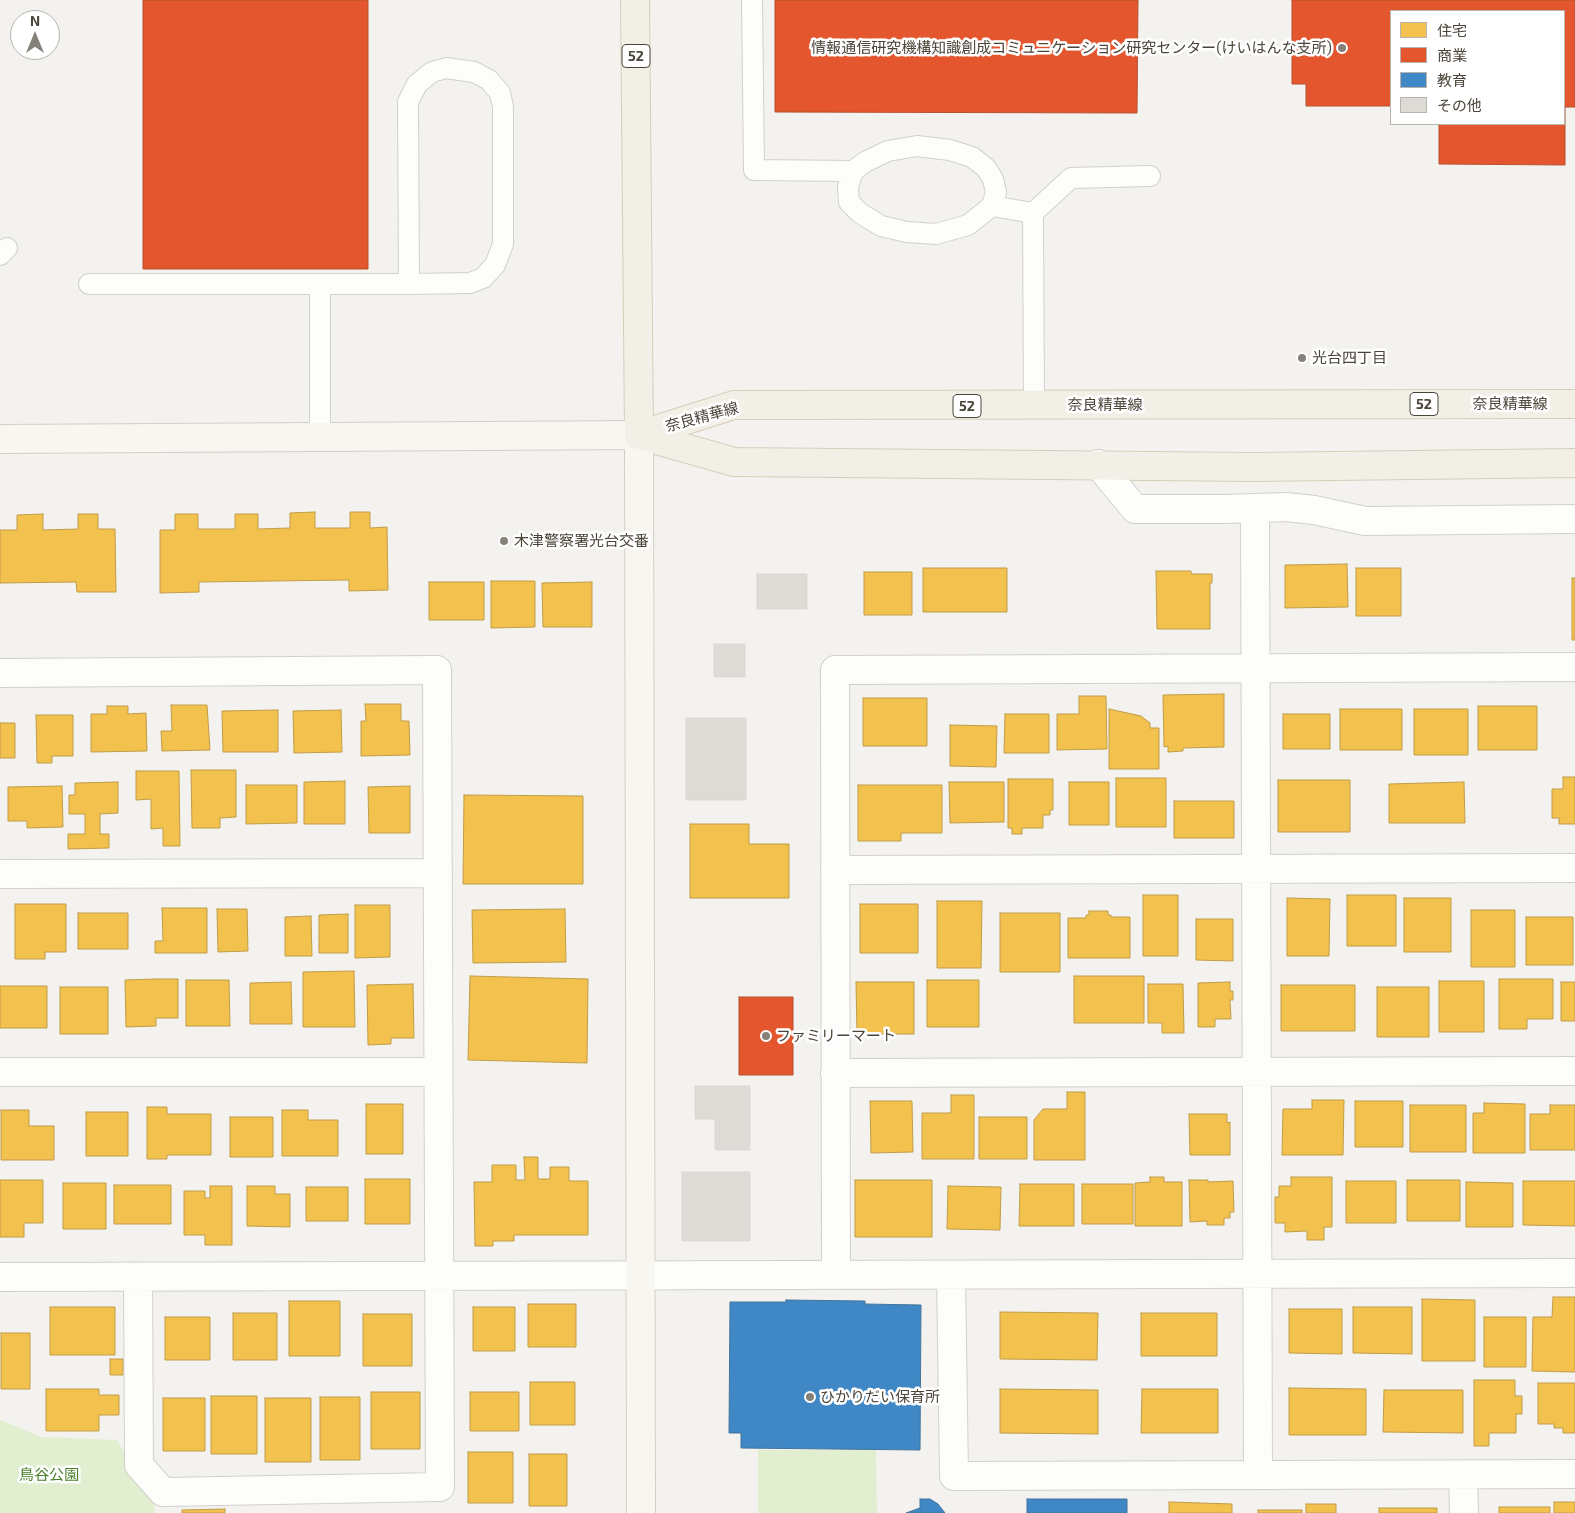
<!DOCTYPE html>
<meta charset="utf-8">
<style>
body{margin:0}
#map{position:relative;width:1575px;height:1513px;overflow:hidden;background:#f4f2ee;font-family:"Exo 2","Noto Sans JP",sans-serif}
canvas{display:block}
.legend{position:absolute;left:1390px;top:10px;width:175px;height:115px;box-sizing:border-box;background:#fff;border:1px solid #b7b4b0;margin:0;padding:6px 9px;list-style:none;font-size:15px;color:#4b4439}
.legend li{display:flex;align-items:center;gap:10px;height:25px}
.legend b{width:25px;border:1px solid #b7b4b0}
.north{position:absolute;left:10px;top:10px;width:50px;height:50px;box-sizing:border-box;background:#fff;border:1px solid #b7b4b0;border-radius:50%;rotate:0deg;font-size:14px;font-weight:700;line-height:20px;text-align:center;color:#4b4439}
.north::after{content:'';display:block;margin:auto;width:18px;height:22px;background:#868178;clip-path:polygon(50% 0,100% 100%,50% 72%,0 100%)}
</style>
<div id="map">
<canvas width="1575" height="1513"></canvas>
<ul class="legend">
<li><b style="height:14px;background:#f2c14e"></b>住宅</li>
<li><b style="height:14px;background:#e4572e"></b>商業</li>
<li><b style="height:14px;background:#3f88c5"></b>教育</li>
<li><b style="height:14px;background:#dedbd6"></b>その他</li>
</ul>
<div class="north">N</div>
</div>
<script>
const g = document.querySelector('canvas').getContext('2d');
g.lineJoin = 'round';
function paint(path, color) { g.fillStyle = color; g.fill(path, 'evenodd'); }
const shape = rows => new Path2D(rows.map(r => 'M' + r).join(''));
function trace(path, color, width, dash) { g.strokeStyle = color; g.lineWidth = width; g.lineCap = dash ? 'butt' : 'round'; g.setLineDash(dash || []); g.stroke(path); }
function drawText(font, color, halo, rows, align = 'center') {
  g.font = font + ' "Exo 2","Noto Sans JP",sans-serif'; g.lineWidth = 5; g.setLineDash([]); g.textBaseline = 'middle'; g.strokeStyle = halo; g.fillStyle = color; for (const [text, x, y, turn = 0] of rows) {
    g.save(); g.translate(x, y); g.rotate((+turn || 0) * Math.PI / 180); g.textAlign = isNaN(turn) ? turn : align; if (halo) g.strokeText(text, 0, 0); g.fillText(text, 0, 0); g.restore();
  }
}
const green = shape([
 [0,1420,41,1437,117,1440,154,1502,155,1513,0,1513],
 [758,1450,876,1450,877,1513,758,1513]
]);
const homes = shape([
 [315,512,315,528,350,528,350,512,370,512,370,528,387,527,388,590,349,591,349,580,199,582,199,592,160,593,160,530,175,530,175,514,198,514,198,529,235,529,235,514,258,514,258,529,290,528,290,513,315,512],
 [43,514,43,530,78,529,78,514,98,514,98,529,115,529,116,592,77,592,76,582,0,583,0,530,17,530,17,515,43,514],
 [1347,564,1348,607,1285,608,1285,565,1347,564],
 [923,568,1007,568,1007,612,923,612,923,568],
 [1356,568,1401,568,1401,616,1356,616,1356,568],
 [1156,571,1191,571,1191,574,1212,574,1212,583,1210,583,1210,629,1157,629,1156,571],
 [864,572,912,572,912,615,864,615,864,572],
 [1572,578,1575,578,1575,640,1572,640,1572,578],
 [491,581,535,581,535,627,491,628,491,581],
 [429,582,484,582,484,620,429,620,429,582],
 [592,582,592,627,543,627,542,583,592,582],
 [1224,694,1224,747,1183,748,1183,751,1168,752,1168,746,1164,747,1163,695,1224,694],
 [1079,696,1106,696,1107,749,1057,750,1057,714,1079,714,1079,696],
 [863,698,927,698,927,746,863,746,863,698],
 [365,704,401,704,401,721,409,721,410,755,361,756,361,721,366,721,365,704],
 [171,705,207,705,210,750,162,751,161,731,172,731,171,705],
 [107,706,128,706,128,714,146,713,147,751,91,752,91,714,107,714,107,706],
 [1478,706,1537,706,1537,750,1478,750,1478,706],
 [1109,709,1141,716,1150,723,1150,728,1159,728,1159,769,1109,769,1109,709],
 [1340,709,1402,709,1402,750,1340,750,1340,709],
 [1414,709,1468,709,1468,755,1414,755,1414,709],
 [278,710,278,752,223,752,222,711,278,710],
 [341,710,342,752,294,753,293,711,341,710],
 [1005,714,1049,714,1049,753,1004,753,1005,714],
 [1283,714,1330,714,1330,749,1283,749,1283,714],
 [36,715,73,715,73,756,52,756,52,763,37,763,36,715],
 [0,723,15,723,15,758,0,758,0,723],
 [950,725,997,726,996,767,950,766,950,725],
 [191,770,236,770,236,817,220,818,220,828,192,828,191,770],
 [136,771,179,771,180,846,163,846,163,828,151,829,151,799,136,800,136,771],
 [1563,777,1575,777,1575,824,1559,824,1559,818,1552,818,1552,789,1563,789,1563,777],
 [1116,778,1166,778,1166,827,1116,827,1116,778],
 [1008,779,1053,779,1053,810,1050,810,1050,815,1043,815,1043,828,1022,828,1022,834,1012,834,1012,828,1008,828,1008,779],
 [1278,780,1350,780,1350,832,1278,832,1278,780],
 [345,781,345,824,304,824,304,782,345,781],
 [118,782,118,813,100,814,100,834,109,834,109,848,68,849,68,834,85,834,85,814,69,814,69,795,75,795,75,783,118,782],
 [949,782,1004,782,1004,822,950,823,949,782],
 [1069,782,1109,782,1109,825,1069,825,1069,782],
 [1464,782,1465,823,1389,823,1389,784,1464,782],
 [246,785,297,785,297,823,246,824,246,785],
 [858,785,942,785,942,833,901,833,901,841,858,841,858,785],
 [62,786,63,827,27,828,27,821,8,821,8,787,62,786],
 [410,786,410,833,369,833,368,787,410,786],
 [464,795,583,796,583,884,463,884,464,795],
 [1174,801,1234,801,1234,838,1174,838,1174,801],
 [690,824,749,824,749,844,789,844,789,898,690,898,690,824],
 [1143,895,1178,895,1178,956,1143,956,1143,895],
 [1347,895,1396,895,1396,946,1347,946,1347,895],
 [1287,898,1330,899,1329,956,1287,956,1287,898],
 [1404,898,1451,898,1451,952,1404,952,1404,898],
 [937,901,982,901,981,968,937,968,937,901],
 [15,904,66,904,66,952,45,952,45,959,15,959,15,904],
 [860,904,918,904,918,953,860,953,860,904],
 [355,905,390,905,390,957,355,958,355,905],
 [162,908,207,908,207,953,155,953,155,941,163,941,162,908],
 [217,909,247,909,248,951,218,952,217,909],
 [565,909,566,962,473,963,472,910,565,909],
 [1471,910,1515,910,1515,967,1471,967,1471,910],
 [1089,911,1108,911,1108,915,1111,915,1111,917,1130,917,1130,958,1068,958,1068,918,1086,918,1086,915,1089,915,1089,911],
 [78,913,128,913,128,949,78,949,78,913],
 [1000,913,1060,913,1060,972,1000,972,1000,913],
 [348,914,348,953,319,953,319,915,348,914],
 [311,916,312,956,285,956,285,917,311,916],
 [1526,917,1573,917,1573,965,1526,965,1526,917],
 [1196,919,1233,919,1233,961,1196,960,1196,919],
 [354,971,355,1027,303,1027,303,972,354,971],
 [470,976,588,979,587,1063,468,1060,470,976],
 [1074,976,1144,976,1144,1023,1074,1023,1074,976],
 [155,979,178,979,178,1018,156,1018,156,1026,126,1027,125,980,155,979],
 [1499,979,1553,979,1553,1019,1527,1019,1527,1029,1499,1029,1499,979],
 [186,980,229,980,230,1026,186,1026,186,980],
 [927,980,979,980,979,1027,927,1027,927,980],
 [1439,981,1484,981,1484,1032,1439,1032,1439,981],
 [291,982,292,1024,250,1024,250,983,291,982],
 [856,982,914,982,914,1034,857,1034,856,982],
 [1230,982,1230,991,1233,991,1233,1000,1230,1000,1231,1019,1215,1019,1215,1027,1198,1027,1198,983,1230,982],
 [1561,982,1575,982,1575,1021,1561,1021,1561,982],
 [413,984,414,1038,391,1038,391,1044,368,1045,367,985,413,984],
 [1148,984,1183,984,1184,1033,1162,1033,1162,1023,1148,1023,1148,984],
 [1281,985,1355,985,1355,1031,1281,1031,1281,985],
 [0,986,47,986,47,1028,0,1028,0,986],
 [60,987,108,987,108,1034,60,1034,60,987],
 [1377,987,1429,987,1429,1037,1377,1037,1377,987],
 [1067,1092,1085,1092,1085,1160,1034,1160,1034,1120,1043,1109,1067,1109,1067,1092],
 [951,1095,974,1095,974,1159,922,1159,922,1113,951,1113,951,1095],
 [1312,1100,1344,1100,1343,1155,1282,1155,1283,1109,1312,1109,1312,1100],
 [870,1101,912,1101,913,1152,871,1153,870,1101],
 [1355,1101,1403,1101,1403,1147,1355,1147,1355,1101],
 [1484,1103,1525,1104,1525,1153,1473,1153,1473,1113,1484,1113,1484,1103],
 [366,1104,403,1104,403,1154,366,1154,366,1104],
 [1410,1105,1466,1105,1466,1152,1410,1152,1410,1105],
 [1550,1105,1575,1105,1575,1150,1530,1150,1530,1114,1550,1114,1550,1105],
 [147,1107,167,1107,167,1114,211,1114,211,1155,167,1155,167,1159,147,1159,147,1107],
 [1,1110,29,1110,29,1126,54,1126,54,1160,1,1160,1,1110],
 [282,1110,308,1110,308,1120,338,1120,338,1156,282,1156,282,1110],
 [86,1112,128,1112,128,1156,86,1156,86,1112],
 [1189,1114,1227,1114,1227,1123,1230,1122,1230,1155,1190,1155,1189,1114],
 [230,1117,273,1117,273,1157,230,1157,230,1117],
 [979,1117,1027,1117,1027,1159,979,1159,979,1117],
 [524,1157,538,1157,538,1179,550,1179,550,1167,569,1167,569,1181,588,1181,588,1235,514,1235,514,1241,493,1241,493,1246,475,1246,474,1182,492,1182,492,1165,516,1165,516,1180,525,1180,524,1157],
 [1150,1177,1164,1177,1164,1182,1182,1182,1182,1226,1135,1226,1135,1183,1150,1182,1150,1177],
 [1291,1177,1332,1177,1332,1227,1324,1227,1324,1240,1307,1240,1307,1231,1285,1232,1285,1223,1275,1223,1275,1197,1279,1197,1279,1186,1291,1186,1291,1177],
 [365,1179,410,1179,410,1224,365,1224,365,1179],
 [0,1180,43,1180,43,1223,24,1223,24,1237,0,1237,0,1180],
 [855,1180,932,1180,932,1237,855,1237,855,1180],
 [1189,1180,1208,1180,1208,1182,1233,1181,1234,1212,1230,1212,1230,1218,1224,1218,1224,1225,1207,1225,1207,1221,1190,1222,1189,1180],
 [1407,1180,1460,1180,1460,1221,1407,1221,1407,1180],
 [1346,1181,1396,1181,1396,1223,1346,1223,1346,1181],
 [1523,1181,1575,1181,1575,1226,1523,1225,1523,1181],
 [1466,1182,1513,1183,1513,1227,1466,1227,1466,1182],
 [63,1183,106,1183,106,1229,63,1229,63,1183],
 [1020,1184,1074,1184,1074,1226,1019,1226,1020,1184],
 [1082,1184,1133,1184,1133,1224,1082,1224,1082,1184],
 [114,1185,171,1185,171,1224,114,1224,114,1185],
 [210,1186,232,1186,232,1245,205,1245,205,1235,184,1235,184,1191,205,1191,205,1198,210,1198,210,1186],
 [247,1186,275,1186,275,1194,290,1194,290,1227,247,1226,247,1186],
 [948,1186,1001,1187,1000,1230,947,1229,948,1186],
 [306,1187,348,1187,348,1221,306,1221,306,1187],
 [1553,1297,1575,1297,1575,1372,1532,1371,1533,1317,1552,1317,1553,1297],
 [1422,1299,1475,1300,1475,1361,1422,1361,1422,1299],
 [289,1301,340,1301,340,1356,289,1356,289,1301],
 [528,1304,576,1304,576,1347,528,1347,528,1304],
 [50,1307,115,1307,115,1355,50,1355,50,1307],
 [473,1307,515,1307,515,1351,473,1351,473,1307],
 [1353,1307,1412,1307,1412,1354,1353,1353,1353,1307],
 [1289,1309,1342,1309,1342,1354,1289,1353,1289,1309],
 [1000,1312,1098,1313,1097,1360,1000,1359,1000,1312],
 [233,1313,277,1313,277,1360,233,1360,233,1313],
 [1141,1313,1217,1313,1217,1356,1141,1356,1141,1313],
 [363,1314,412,1314,412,1366,363,1366,363,1314],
 [165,1317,210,1317,210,1360,165,1360,165,1317],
 [1484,1317,1526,1317,1526,1367,1484,1367,1484,1317],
 [1,1333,30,1333,30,1389,1,1389,1,1333],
 [110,1359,123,1359,123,1375,110,1375,110,1359],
 [1474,1380,1515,1380,1515,1396,1522,1396,1522,1414,1516,1414,1516,1433,1489,1433,1489,1446,1474,1446,1474,1380],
 [530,1382,575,1382,575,1425,530,1425,530,1382],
 [1538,1383,1575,1383,1575,1433,1563,1433,1563,1428,1554,1428,1554,1424,1538,1424,1538,1383],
 [1289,1388,1366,1389,1366,1435,1289,1435,1289,1388],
 [46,1389,99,1389,99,1395,119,1395,119,1415,99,1415,99,1431,46,1431,46,1389],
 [1000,1389,1098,1390,1098,1434,1000,1433,1000,1389],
 [1142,1389,1218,1389,1218,1433,1141,1433,1142,1389],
 [1384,1390,1463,1390,1463,1433,1383,1432,1384,1390],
 [371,1392,420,1392,420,1449,371,1449,371,1392],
 [470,1392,519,1392,519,1431,470,1431,470,1392],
 [211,1396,257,1396,257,1454,211,1454,211,1396],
 [320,1397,360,1397,360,1460,320,1460,320,1397],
 [163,1398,205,1398,205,1451,163,1451,163,1398],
 [265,1398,311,1398,311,1462,265,1462,265,1398],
 [468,1452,513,1452,513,1503,468,1503,468,1452],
 [529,1454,567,1454,567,1506,529,1506,529,1454],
 [1169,1502,1232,1504,1232,1513,1169,1513,1169,1502],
 [1554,1502,1575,1502,1575,1513,1554,1513,1554,1502],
 [1306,1504,1336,1504,1336,1513,1306,1513,1306,1504],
 [1499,1507,1550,1507,1550,1513,1499,1513,1499,1507],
 [1379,1508,1437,1508,1437,1513,1379,1513,1379,1508],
 [225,1509,225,1513,182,1513,182,1510,225,1509],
 [1258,1510,1302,1510,1302,1513,1258,1513,1258,1510]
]);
const shops = shape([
 [143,0,368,0,368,269,143,269,143,0],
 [775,0,1138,0,1137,113,775,112,775,0],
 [1292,0,1575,0,1575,107,1565,107,1565,165,1439,164,1439,124,1564,124,1564,11,1391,11,1391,106,1306,106,1306,84,1292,84,1292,0],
 [739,997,793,997,793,1075,739,1075,739,997]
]);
const schools = shape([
 [786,1300,865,1301,865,1304,921,1305,920,1450,741,1448,741,1433,729,1433,730,1302,786,1302,786,1300],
 [920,1499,930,1499,938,1504,945,1513,906,1513,920,1508,920,1499],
 [1027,1499,1127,1499,1127,1513,1027,1513,1027,1499]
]);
const building = shape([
 [757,574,807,574,807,609,757,609,757,574],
 [714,644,745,644,745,677,714,677,714,644],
 [686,718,746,718,746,800,686,800,686,718],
 [695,1086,750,1086,750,1150,715,1150,715,1119,695,1119,695,1086],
 [682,1172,750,1172,750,1241,682,1241,682,1172]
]);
const lane = shape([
 [752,0,754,170,853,171],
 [917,146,950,150,972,157,986,168,993,179,996,192,992,206,968,225,936,234,907,232,881,226,860,213,849,202,848,187,853,171,865,162,888,151,917,146],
 [992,206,1033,213],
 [0,255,7,248],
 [89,284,320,284,320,437],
 [320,284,409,284,470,283,483,278,495,265,503,244,503,107,500,93,489,80,474,72,446,68,432,72,417,84,408,102,409,284],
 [1034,406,1033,213,1071,178,1150,176]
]);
const street = shape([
 [1098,464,1135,509,1225,509,1286,507,1314,510,1365,521,1575,519],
 [1255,508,1258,1475],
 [0,673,437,670,440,1487,163,1492,139,1465,138,1277],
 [835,870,1575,868],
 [0,874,438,873],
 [0,1072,438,1072],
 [835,1073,1575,1071],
 [836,1275,835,670,1575,667],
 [951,1275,954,1476,1575,1474],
 [0,1277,1575,1273],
 [1463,1475,1464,1513]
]);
const secondary = shape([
 [0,439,639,435,641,1513]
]);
const primary = shape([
 [635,0,639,435],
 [639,435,734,405,1575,404],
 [639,435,734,462,1254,467,1575,463]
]);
const markers = [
 [1342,48,5,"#868178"],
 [1302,358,5,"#868178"],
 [504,541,5,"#868178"],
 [766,1036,5,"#868178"],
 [810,1397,5,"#868178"]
];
const shields = [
 [636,56,28],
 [1424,404,28],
 [967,406,28]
];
const shieldNames = [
 ["52",636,56],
 ["52",1424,404],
 ["52",967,406]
];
const poiNames = [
 ["情報通信研究機構知識創成コミュニケーション研究センター(けいはんな支所)",1332,48,"right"],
 ["光台四丁目",1312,358],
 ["木津警察署光台交番",514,541],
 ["ファミリーマート",776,1036],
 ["ひかりだい保育所",820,1397]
];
const streetNames = [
 ["奈良精華線",1510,404],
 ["奈良精華線",1105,405],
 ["奈良精華線",702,417,-15]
];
const parkNames = [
 ["鳥谷公園",49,1475]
];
paint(green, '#e1eecf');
paint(homes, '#f2c14e');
trace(homes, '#c09c48', 1);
paint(shops, '#e4572e');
trace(shops, '#b65131', 1);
paint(schools, '#3f88c5');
trace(schools, '#43749b', 1);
paint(building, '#dedbd6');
trace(building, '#dcd9d4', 1);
trace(lane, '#d2d0cb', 22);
trace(street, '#d2d0cb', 30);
trace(secondary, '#d3cfc5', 30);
trace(primary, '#d6cebb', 30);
trace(lane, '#fdfdfc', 20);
trace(street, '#fdfdfc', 28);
trace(secondary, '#f7f6f1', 28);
trace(primary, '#f2efe6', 28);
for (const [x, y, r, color] of markers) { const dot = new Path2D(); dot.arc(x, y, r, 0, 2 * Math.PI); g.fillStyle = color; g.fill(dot); trace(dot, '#fff', 2); }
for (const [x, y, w] of shields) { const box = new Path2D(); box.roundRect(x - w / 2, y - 11.5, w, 23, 4); g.fillStyle = '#fff'; g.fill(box); trace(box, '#4b4439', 1); }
drawText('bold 14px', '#4b4439', null, shieldNames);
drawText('15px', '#4b4439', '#fff', poiNames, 'left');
drawText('15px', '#4b4439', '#fff', streetNames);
drawText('15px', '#4a7f2a', '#fff', parkNames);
</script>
